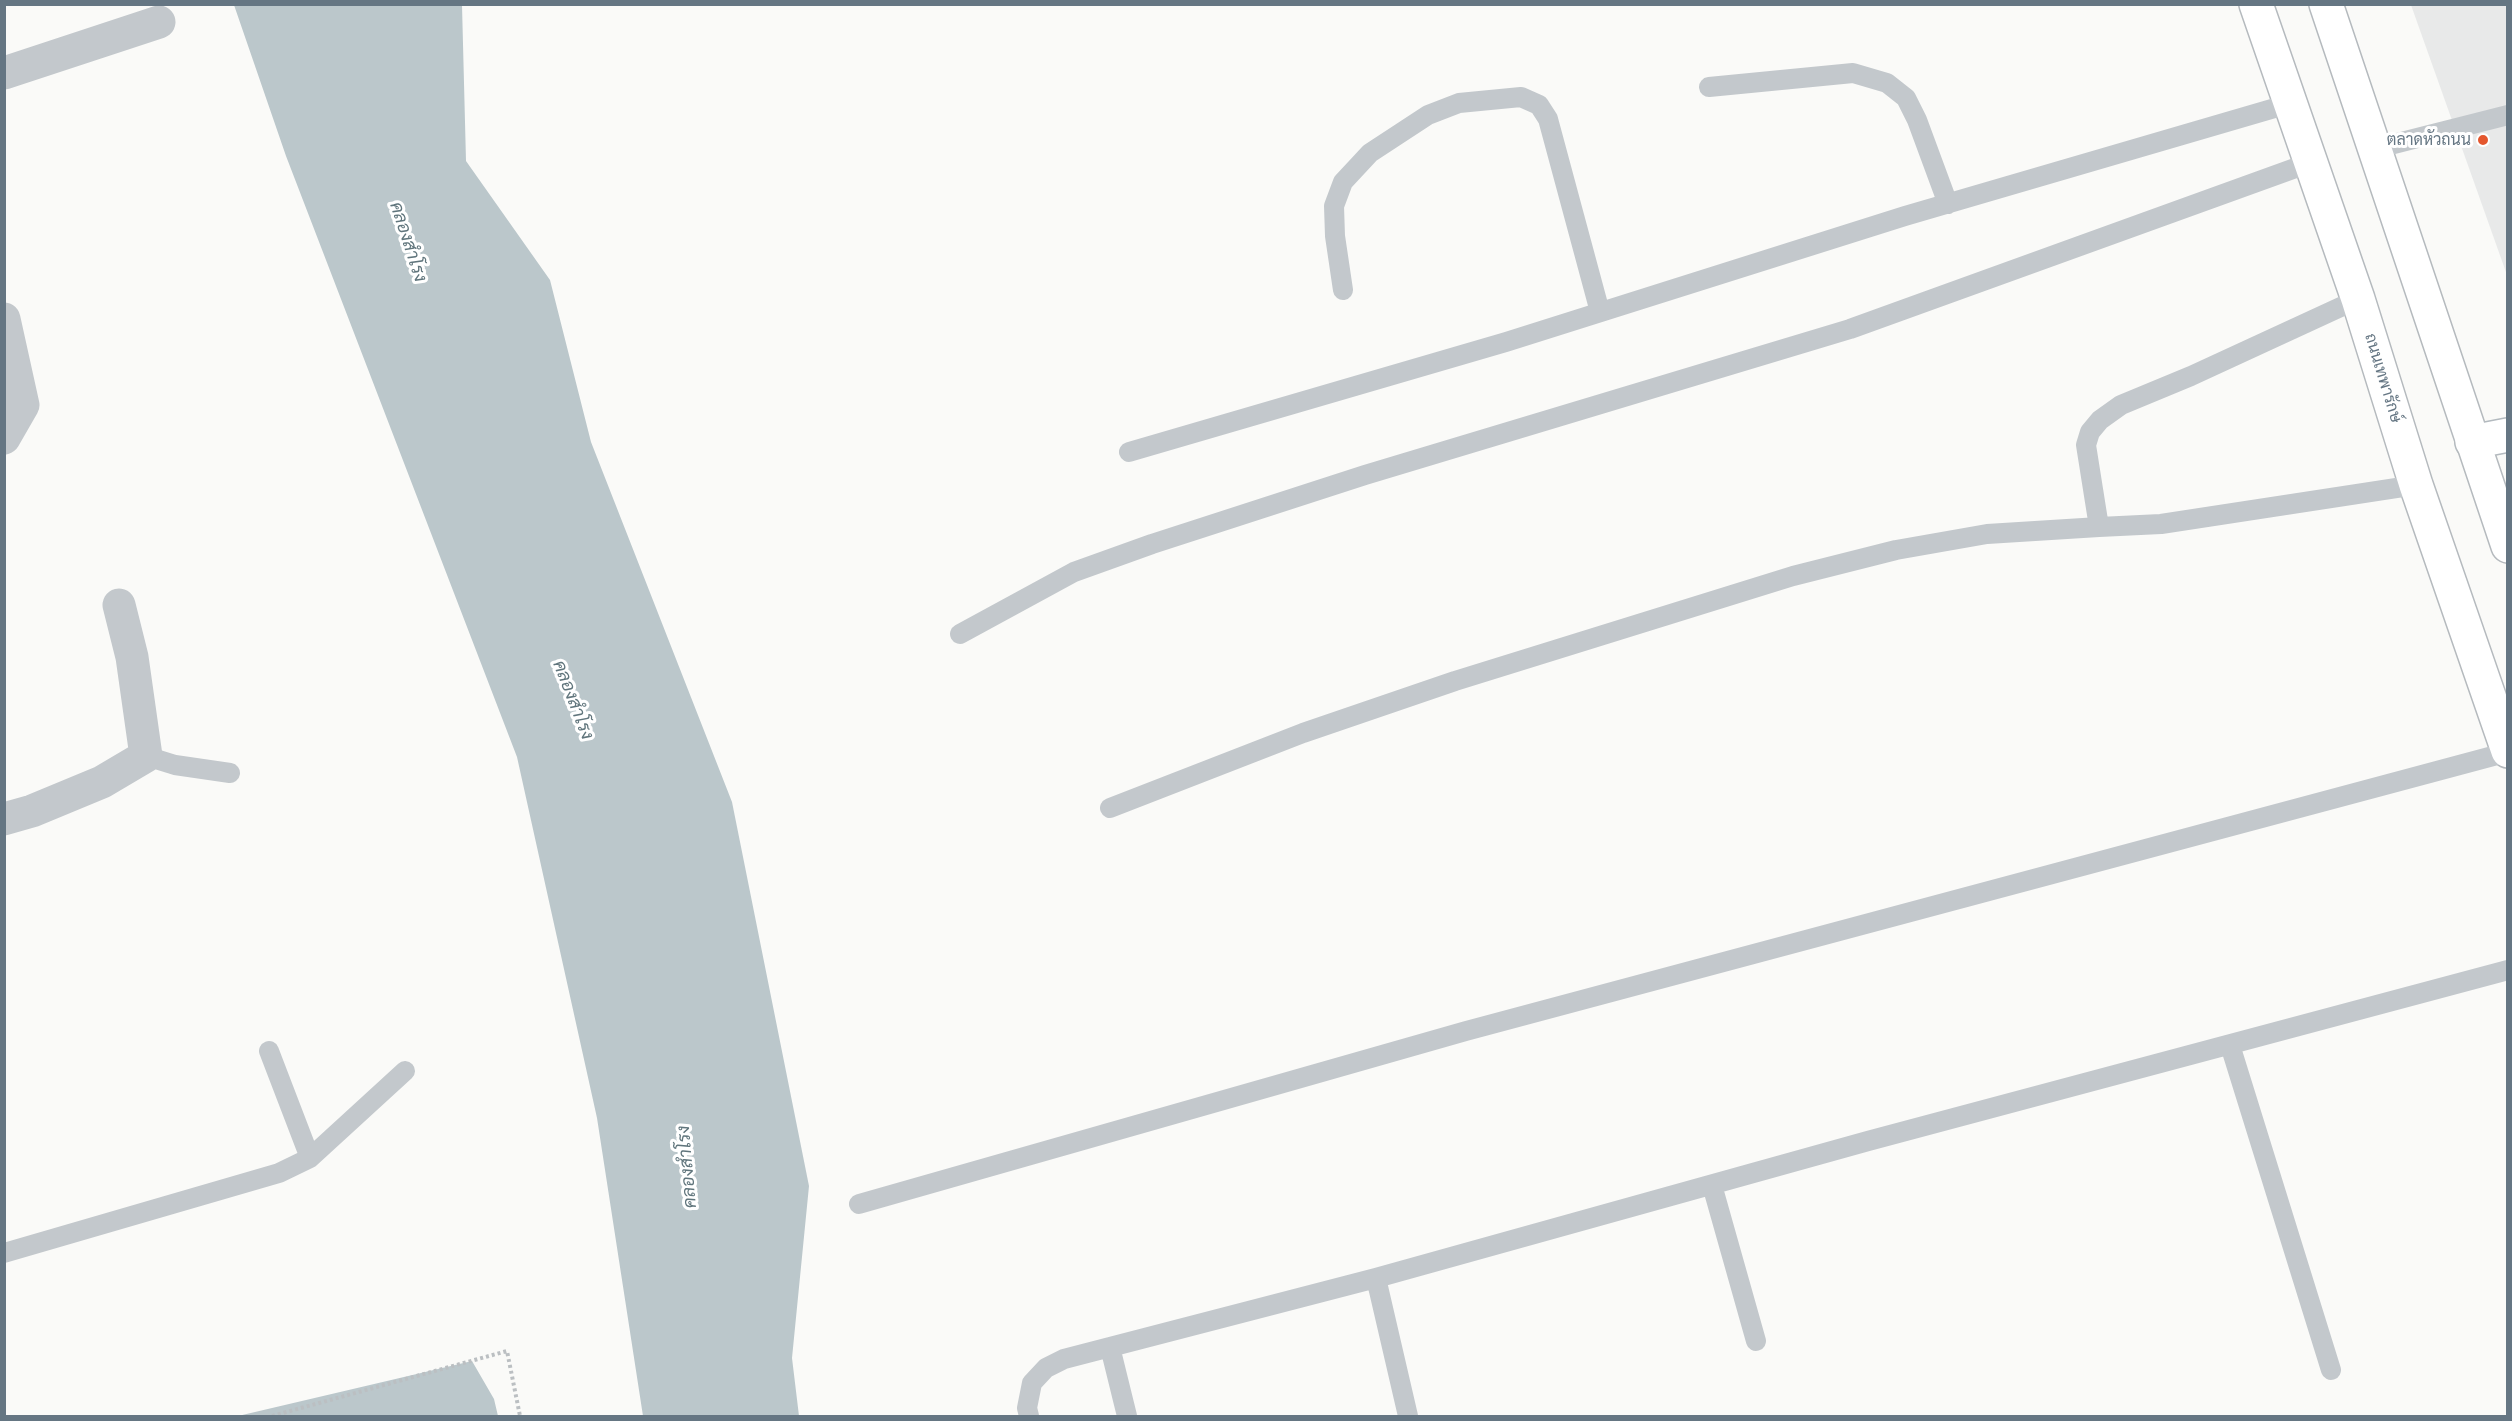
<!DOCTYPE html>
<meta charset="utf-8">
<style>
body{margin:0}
#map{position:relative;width:2512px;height:1421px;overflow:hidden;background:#fafaf8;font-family:Inter,sans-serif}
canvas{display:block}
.frame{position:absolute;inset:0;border:6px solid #657683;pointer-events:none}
</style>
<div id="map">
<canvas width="2512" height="1421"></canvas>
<div class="frame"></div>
</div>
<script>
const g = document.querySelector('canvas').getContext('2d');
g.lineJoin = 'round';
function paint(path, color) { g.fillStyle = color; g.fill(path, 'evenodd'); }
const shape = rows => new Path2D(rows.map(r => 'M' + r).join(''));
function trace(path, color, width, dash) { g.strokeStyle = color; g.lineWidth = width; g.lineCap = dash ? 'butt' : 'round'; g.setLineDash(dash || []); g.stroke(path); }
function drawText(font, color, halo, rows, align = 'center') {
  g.font = font + ' Inter,Sarabun,sans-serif'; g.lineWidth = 6; g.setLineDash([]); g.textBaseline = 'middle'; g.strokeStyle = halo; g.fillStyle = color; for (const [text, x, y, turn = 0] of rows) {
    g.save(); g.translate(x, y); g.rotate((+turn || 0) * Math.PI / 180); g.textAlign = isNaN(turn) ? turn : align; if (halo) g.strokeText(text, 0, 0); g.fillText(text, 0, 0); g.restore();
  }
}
const built = shape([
 [2411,5,2507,5,2507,275]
]);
const water = shape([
 [234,5,462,5,466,161,550,280,591,442,732,802,809,1186,792,1358,799,1416,643,1416,597,1118,517,757,286,156],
 [472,1361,494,1399,498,1416,238,1416]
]);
const path = shape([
 [272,1416,507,1351,520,1416]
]);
const lane = shape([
 [1709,87,1853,73,1887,83,1906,98,1917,120,1948,204],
 [2374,149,2508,115],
 [1343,290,1335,236,1334,206,1343,182,1370,153,1428,115,1459,103,1521,97,1539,105,1548,119,1600,312],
 [2358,299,2191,376,2121,405,2100,420,2090,432,2086,445,2099,527,2161,524,2416,485],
 [1129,452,1506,342,1905,216,2292,103],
 [960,634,1074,572,1152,544,1365,475,1850,329,2312,162],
 [146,756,175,765,230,773],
 [1110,808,1303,733,1455,681,1793,576,1896,550,1987,534,2099,527],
 [2230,1045,2331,1370],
 [269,1051,310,1158],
 [1712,1185,1756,1341],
 [859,1204,1466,1031,2508,752],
 [4,1253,279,1173,310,1158,405,1071],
 [1376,1278,1408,1416],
 [1110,1347,1127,1416],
 [1029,1416,1027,1408,1032,1383,1046,1368,1064,1359,1376,1278,1868,1141,2508,970]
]);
const street = shape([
 [4,73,159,22],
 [4,319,23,405,4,438],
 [4,819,32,811,102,782,146,756,132,657,119,605]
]);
const secondary = shape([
 [2472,442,2508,435]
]);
const primary = shape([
 [2256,4,2358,299,2416,485,2508,751],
 [2326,4,2508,546]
]);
const markers = [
 [2483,140,6,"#e4572e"]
];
const poiNames = [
 ["ตลาดหัวถนน",2471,140]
];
const streetNames = [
 ["ถนนเทพารักษ์",2383,378,73]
];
const waterNames = [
 ["คลองสำโรง",408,242,72],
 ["คลองสำโรง",573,700,69],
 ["คลองสำโรง",687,1167,-95]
];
paint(built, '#e8e9e9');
paint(water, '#bbc7cb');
trace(secondary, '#b3babf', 36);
trace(primary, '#b5babe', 36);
trace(path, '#bbbfc2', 4, [3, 3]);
trace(lane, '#c3c8cc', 20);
trace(street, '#c3c8cc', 33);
trace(secondary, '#fff', 33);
trace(primary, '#fff', 33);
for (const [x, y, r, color] of markers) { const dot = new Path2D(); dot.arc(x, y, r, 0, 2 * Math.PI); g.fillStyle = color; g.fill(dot); trace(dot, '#fff', 2); }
drawText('16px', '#657683', '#fff', poiNames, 'right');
drawText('16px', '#657683', '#fff', streetNames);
drawText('italic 18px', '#60757c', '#fff', waterNames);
</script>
